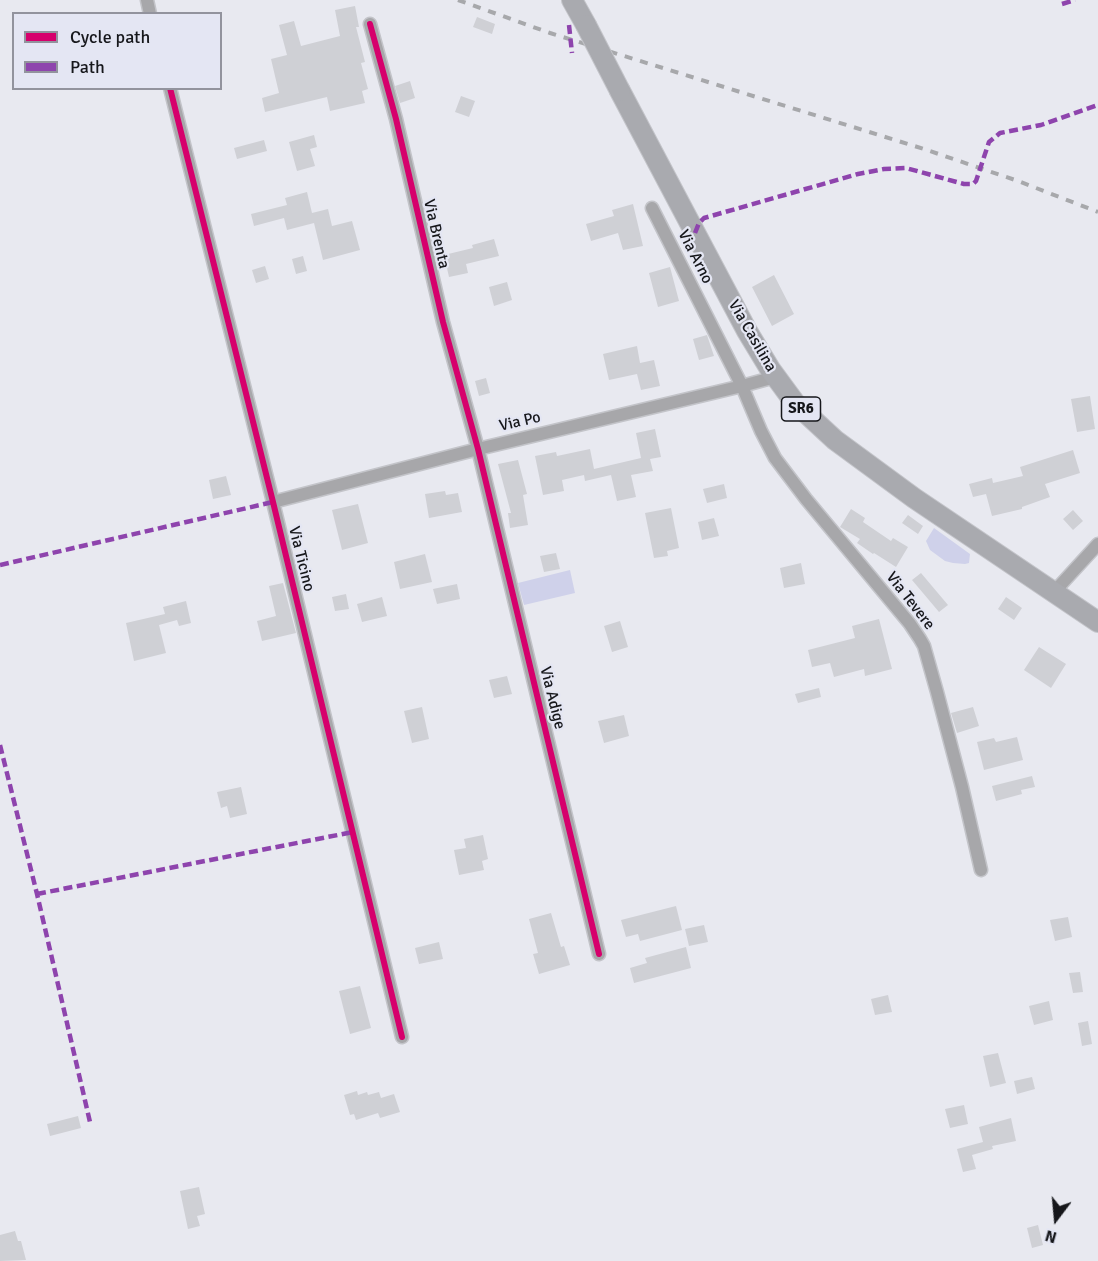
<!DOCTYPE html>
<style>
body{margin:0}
#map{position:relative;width:1098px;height:1261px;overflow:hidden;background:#e8e9f0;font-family:Signika,sans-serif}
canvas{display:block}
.legend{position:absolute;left:12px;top:12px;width:210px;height:78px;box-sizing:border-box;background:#e4e6f3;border:2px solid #92939d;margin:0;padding:8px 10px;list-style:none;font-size:18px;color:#16171b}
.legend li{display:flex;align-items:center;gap:12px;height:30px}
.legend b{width:30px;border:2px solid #92939d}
.north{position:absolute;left:1026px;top:1189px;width:60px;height:60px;-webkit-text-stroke:4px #e4e6f3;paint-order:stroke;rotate:196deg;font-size:16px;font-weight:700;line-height:24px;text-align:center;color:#16171b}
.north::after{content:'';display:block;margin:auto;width:21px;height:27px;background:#16171b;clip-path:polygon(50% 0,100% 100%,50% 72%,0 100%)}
</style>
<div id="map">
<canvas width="1098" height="1261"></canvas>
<ul class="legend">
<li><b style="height:8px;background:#d6006c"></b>Cycle path</li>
<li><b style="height:8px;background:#8e44ad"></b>Path</li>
</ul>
<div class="north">N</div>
</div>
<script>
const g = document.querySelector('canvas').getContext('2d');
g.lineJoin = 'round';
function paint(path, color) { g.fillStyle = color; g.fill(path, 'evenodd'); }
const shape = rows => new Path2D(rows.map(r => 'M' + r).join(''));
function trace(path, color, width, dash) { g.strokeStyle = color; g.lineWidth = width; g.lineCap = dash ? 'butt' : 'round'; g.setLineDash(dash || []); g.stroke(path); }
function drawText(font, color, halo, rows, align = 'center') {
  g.font = font + ' Signika,sans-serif'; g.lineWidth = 4.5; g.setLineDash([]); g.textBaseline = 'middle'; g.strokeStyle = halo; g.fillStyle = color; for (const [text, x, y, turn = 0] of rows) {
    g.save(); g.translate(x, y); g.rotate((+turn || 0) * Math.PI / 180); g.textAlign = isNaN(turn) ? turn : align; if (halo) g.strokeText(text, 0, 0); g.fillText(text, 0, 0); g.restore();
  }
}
const green = shape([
 [934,528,970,554,969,563,965,564,953,563,945,561,930,550,926,541],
 [570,570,575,593,524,605,518,583]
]);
const building = shape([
 [355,6,359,27,356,27,365,62,361,63,368,89,362,91,365,103,330,111,327,97,265,112,262,98,279,93,271,59,287,55,279,25,294,21,301,46,340,36,335,10],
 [477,17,495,24,492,34,473,27],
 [410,81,415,98,400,103,395,86],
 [461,96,475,101,469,117,455,112],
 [314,135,317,147,310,149,315,166,297,171,289,142],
 [264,140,267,151,237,159,234,148],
 [307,192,312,213,328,209,332,226,352,221,360,250,323,260,314,223,287,230,284,218,254,226,251,214,287,205,285,198],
 [633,204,643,246,623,250,618,233,591,241,586,224,614,216,612,210],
 [494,239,499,256,466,264,468,273,449,277,444,255,473,248,472,245],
 [303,256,307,271,296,274,292,259],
 [265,266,269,279,256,283,252,270],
 [670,267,679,301,658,307,649,273],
 [774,275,794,314,772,326,752,287],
 [507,282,512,300,494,306,489,287],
 [707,335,714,356,699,360,693,339],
 [637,346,640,363,654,360,660,386,641,390,637,374,609,380,603,354],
 [486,378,490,393,479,396,475,381],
 [1090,396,1095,429,1077,432,1071,399],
 [655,429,661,457,650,459,653,471,631,475,636,497,617,501,611,475,585,481,584,475,562,480,564,491,543,495,535,456,556,452,557,456,590,449,594,469,641,458,636,433],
 [1073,450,1080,473,1045,484,1050,497,1022,507,1022,509,992,516,986,494,973,497,969,484,992,478,993,483,1023,476,1020,467],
 [518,460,527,494,523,495,528,525,510,528,508,513,511,513,498,464],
 [226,476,231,495,213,499,209,480],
 [724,484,727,498,707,503,703,489],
 [445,491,446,495,458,493,462,512,429,518,425,494],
 [358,504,368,543,342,550,332,510],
 [671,508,679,548,667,551,668,556,654,558,645,513],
 [851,509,865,518,863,522,891,541,893,538,908,547,896,567,874,553,873,554,857,543,860,539,840,527],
 [1073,510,1083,521,1073,530,1063,519],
 [908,515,923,526,918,534,902,523],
 [714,518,719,536,702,540,698,522],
 [556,553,560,569,544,572,540,556],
 [425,554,432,582,400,589,394,562],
 [801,563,805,584,784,588,780,568],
 [921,573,948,605,939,612,912,580],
 [283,583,296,633,262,641,257,621,276,616,269,586],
 [457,584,460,599,437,604,433,589],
 [346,594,349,609,335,611,332,597],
 [382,597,387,616,362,622,357,604],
 [1006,597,1022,608,1014,620,998,609],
 [186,601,191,623,179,626,177,620,159,625,166,653,134,661,126,623,165,614,163,607],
 [879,619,892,669,865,676,864,669,834,677,830,663,812,667,808,650,855,638,852,626],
 [620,621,628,647,612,652,604,626],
 [1039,647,1066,664,1051,688,1024,670],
 [507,676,512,694,494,698,489,680],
 [819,688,821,697,798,703,795,694],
 [422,707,429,739,412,743,404,711],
 [973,707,979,726,957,733,951,713],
 [624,715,629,736,604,743,598,721],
 [1017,737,1023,760,984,770,977,742,994,738,996,742],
 [1032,776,1035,787,1021,790,1022,794,996,801,992,786],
 [241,787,247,814,230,818,227,806,221,808,217,792],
 [483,835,488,859,482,861,484,870,459,875,454,850,466,848,464,839],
 [676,906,682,930,640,941,638,934,626,937,621,920],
 [551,913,561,947,564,946,570,965,539,974,533,954,538,953,529,919],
 [1068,917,1072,937,1055,941,1050,920],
 [704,925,708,942,689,946,685,929],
 [439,942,443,959,419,964,415,948],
 [686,947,691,968,634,983,630,968,647,963,645,958],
 [1080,972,1083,992,1073,993,1069,973],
 [360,986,371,1028,350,1034,339,991],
 [888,995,892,1012,875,1015,871,999],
 [1049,1001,1053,1020,1034,1025,1029,1006],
 [1088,1021,1092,1044,1082,1046,1078,1023],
 [998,1053,1006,1083,990,1087,983,1056],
 [1032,1077,1035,1089,1017,1094,1014,1081],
 [357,1091,358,1095,367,1092,368,1095,379,1092,381,1098,394,1094,400,1112,380,1118,378,1113,356,1120,354,1114,350,1115,344,1095],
 [964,1105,968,1124,950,1128,945,1109],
 [78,1116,81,1128,50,1136,47,1124],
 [1011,1118,1016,1141,992,1146,993,1149,972,1155,976,1169,963,1172,957,1149,983,1142,979,1127],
 [199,1187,205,1214,197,1216,200,1226,188,1229,180,1191],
 [1038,1225,1043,1245,1032,1248,1027,1228],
 [15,1231,18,1241,21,1241,26,1260,0,1261,0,1235]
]);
const street = shape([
 [147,0,150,14],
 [370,24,396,119,443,322,478,449,599,954],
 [170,88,273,502,402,1037],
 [652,208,742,386,761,431,775,458,806,499,910,624,920,639,924,646,937,692,962,787,981,870],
 [273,502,478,449,742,386,775,377],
 [1054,592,1098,544]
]);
const primary = shape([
 [572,0,586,25],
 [620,91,747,331,770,369,795,403,835,440,914,498,1098,622]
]);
const rail = shape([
 [458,0,550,33,924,149,1018,181,1098,212]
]);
const primaryBridge = shape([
 [586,25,620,91]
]);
const quiet = shape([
 [1062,4,1075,0],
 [569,25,572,53],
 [695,233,699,223,704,218,858,174,884,169,906,168,964,184,973,184,976,181,989,142,1000,133,1041,125,1098,105],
 [0,565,273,502],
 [0,745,37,894,90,1122],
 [37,894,353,832]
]);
const cycleway = shape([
 [370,24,396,119,443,322,478,449,599,954],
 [170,88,273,502,402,1037]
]);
const shields = [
 [801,409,39]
];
const shieldNames = [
 ["SR6",801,409]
];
const streetNames = [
 ["Via Brenta",436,234,77],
 ["Via Arno",695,257,63],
 ["Via Casilina",752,336,60],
 ["Via Po",520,422,-13],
 ["Via Ticino",301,559,76],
 ["Via Tevere",910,601,52],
 ["Via Adige",552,698,76]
];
paint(green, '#cfd1ea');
paint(building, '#cfd0d5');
trace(street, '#c3c4c9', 15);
trace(primary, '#c3c4c9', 22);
trace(street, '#a7a7aa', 12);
trace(primary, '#a9aaaf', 20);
trace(rail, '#a7a8ab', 4, [8, 8]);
trace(primaryBridge, '#c3c4c9', 22, []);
trace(primaryBridge, '#a9aaaf', 20);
trace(quiet, '#8e44ad', 4.5, [9, 4.5]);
trace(cycleway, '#d6006c', 6);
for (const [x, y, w] of shields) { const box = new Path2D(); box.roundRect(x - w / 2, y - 12, w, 24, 4.5); g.fillStyle = '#e4e6f3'; g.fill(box); trace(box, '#16171b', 1.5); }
drawText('bold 15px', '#16171b', null, shieldNames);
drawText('16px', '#16171b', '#e4e6f3', streetNames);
</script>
